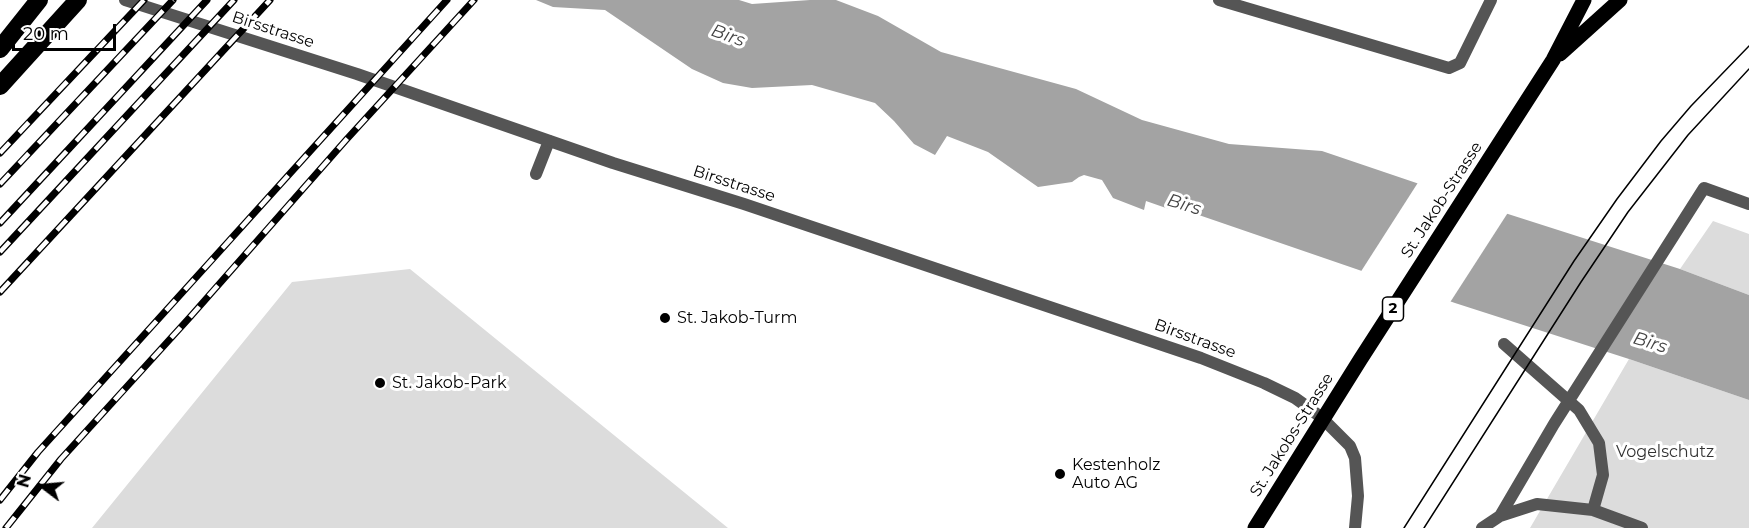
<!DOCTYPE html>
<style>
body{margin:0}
#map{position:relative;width:1749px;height:528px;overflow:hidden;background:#fff;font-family:Montserrat,sans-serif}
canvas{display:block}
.north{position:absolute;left:12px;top:456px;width:60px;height:60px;-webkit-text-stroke:4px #fff;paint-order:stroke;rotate:286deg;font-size:16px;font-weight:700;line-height:24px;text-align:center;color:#000}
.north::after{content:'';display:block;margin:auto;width:21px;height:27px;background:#000;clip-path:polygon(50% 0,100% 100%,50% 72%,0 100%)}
.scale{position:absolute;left:12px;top:24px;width:104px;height:27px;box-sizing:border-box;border:3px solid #000;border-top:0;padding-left:8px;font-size:18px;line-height:21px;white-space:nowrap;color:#000;-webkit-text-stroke:4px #fff;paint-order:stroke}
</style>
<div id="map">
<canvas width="1749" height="528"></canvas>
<div class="north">N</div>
<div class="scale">20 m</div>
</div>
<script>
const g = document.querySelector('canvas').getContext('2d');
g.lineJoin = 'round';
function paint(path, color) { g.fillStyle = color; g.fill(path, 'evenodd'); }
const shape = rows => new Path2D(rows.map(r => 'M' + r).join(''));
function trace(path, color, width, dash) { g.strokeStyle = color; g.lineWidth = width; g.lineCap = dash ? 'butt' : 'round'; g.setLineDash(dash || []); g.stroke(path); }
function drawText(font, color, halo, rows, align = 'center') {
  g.font = font + ' Montserrat,sans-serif'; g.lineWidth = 6; g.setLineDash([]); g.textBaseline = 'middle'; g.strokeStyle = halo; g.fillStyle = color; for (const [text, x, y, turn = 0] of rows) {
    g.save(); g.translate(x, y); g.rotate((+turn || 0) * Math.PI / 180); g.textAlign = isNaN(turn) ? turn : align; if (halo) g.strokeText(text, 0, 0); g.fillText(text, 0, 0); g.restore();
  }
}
const green = shape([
 [1713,221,1749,234,1749,295,1680,269],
 [410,269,728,528,92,528,292,282],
 [1629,359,1749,400,1749,528,1530,528]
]);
const water = shape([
 [536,0,739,0,752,4,810,0,836,0,878,16,941,52,1076,89,1142,120,1229,144,1322,151,1508,214,1680,269,1749,295,1749,400,1629,359,1455,303,1193,213,1166,208,1146,201,1144,210,1113,198,1102,180,1084,175,1079,177,1072,182,1038,187,988,152,947,136,935,155,914,144,894,121,875,103,812,85,752,88,723,83,692,69,605,10,553,7]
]);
const pier = shape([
 [1419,181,1509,211,1449,304,1360,273]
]);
const service = shape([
 [1219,0,1449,68,1460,63,1491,0],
 [536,174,549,141],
 [1504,344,1579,410,1599,443,1603,475,1593,510],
 [1323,419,1350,446,1355,458,1358,496,1355,528],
 [1500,516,1537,504,1593,510,1642,528],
 [1482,528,1500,516,1554,424,1704,188,1749,204]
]);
const tertiary = shape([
 [125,0,357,74,613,163,744,204,1201,358,1264,383,1295,398,1309,408,1323,419]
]);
const primary = shape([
 [1560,54,1620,0],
 [1255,528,1360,360,1553,60,1584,0]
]);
const motorway = shape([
 [0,49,39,0],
 [0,86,78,0]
]);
const tram = shape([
 [1404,528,1574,261,1617,199,1661,141,1691,106,1749,46],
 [1424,528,1581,282,1628,212,1688,135,1749,69]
]);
const rail = shape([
 [0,153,144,0],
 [0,184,173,0],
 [0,223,207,0],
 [0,252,234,0],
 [0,292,270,0],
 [0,500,38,452,447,0],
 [6,528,61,459,191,316,346,140,474,0]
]);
const markers = [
 [665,318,6,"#000"],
 [380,383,6,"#000"],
 [1060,474,6,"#000"]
];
const shields = [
 [1393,309,21]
];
const shieldNames = [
 ["2",1393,309]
];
const streetNames = [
 ["Birsstrasse",273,30,18],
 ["Birsstrasse",734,184,18],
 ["St. Jakob-Strasse",1442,200,-57],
 ["Birsstrasse",1195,339,20],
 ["St. Jakobs-Strasse",1292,435,-58]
];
const poiNames = [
 ["St. Jakob-Turm",677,318],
 ["St. Jakob-Park",392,383],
 ["Kestenholz",1072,465],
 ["Auto AG",1072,483]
];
const parkNames = [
 ["Vogelschutz",1665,452]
];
const waterNames = [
 ["Birs",728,36,20],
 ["Birs",1184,205,17],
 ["Birs",1650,343,17]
];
paint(green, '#dcdcdc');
paint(water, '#a3a3a3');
paint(pier, '#fff');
trace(service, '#555', 12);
trace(tertiary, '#555', 12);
trace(primary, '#000', 15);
trace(motorway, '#000', 18);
trace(tram, '#000', 1.5);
trace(rail, '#000', 7);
trace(rail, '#fff', 4.5, [14]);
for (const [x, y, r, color] of markers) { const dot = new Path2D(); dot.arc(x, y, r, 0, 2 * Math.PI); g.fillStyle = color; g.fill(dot); trace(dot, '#fff', 2); }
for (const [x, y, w] of shields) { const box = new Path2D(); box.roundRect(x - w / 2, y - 12, w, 24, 4.5); g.fillStyle = '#fff'; g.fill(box); trace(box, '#000', 1.5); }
drawText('bold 15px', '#000', null, shieldNames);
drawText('16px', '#000', '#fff', streetNames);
drawText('16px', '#000', '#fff', poiNames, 'left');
drawText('16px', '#333', '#fff', parkNames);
drawText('italic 18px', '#444', '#fff', waterNames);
</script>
